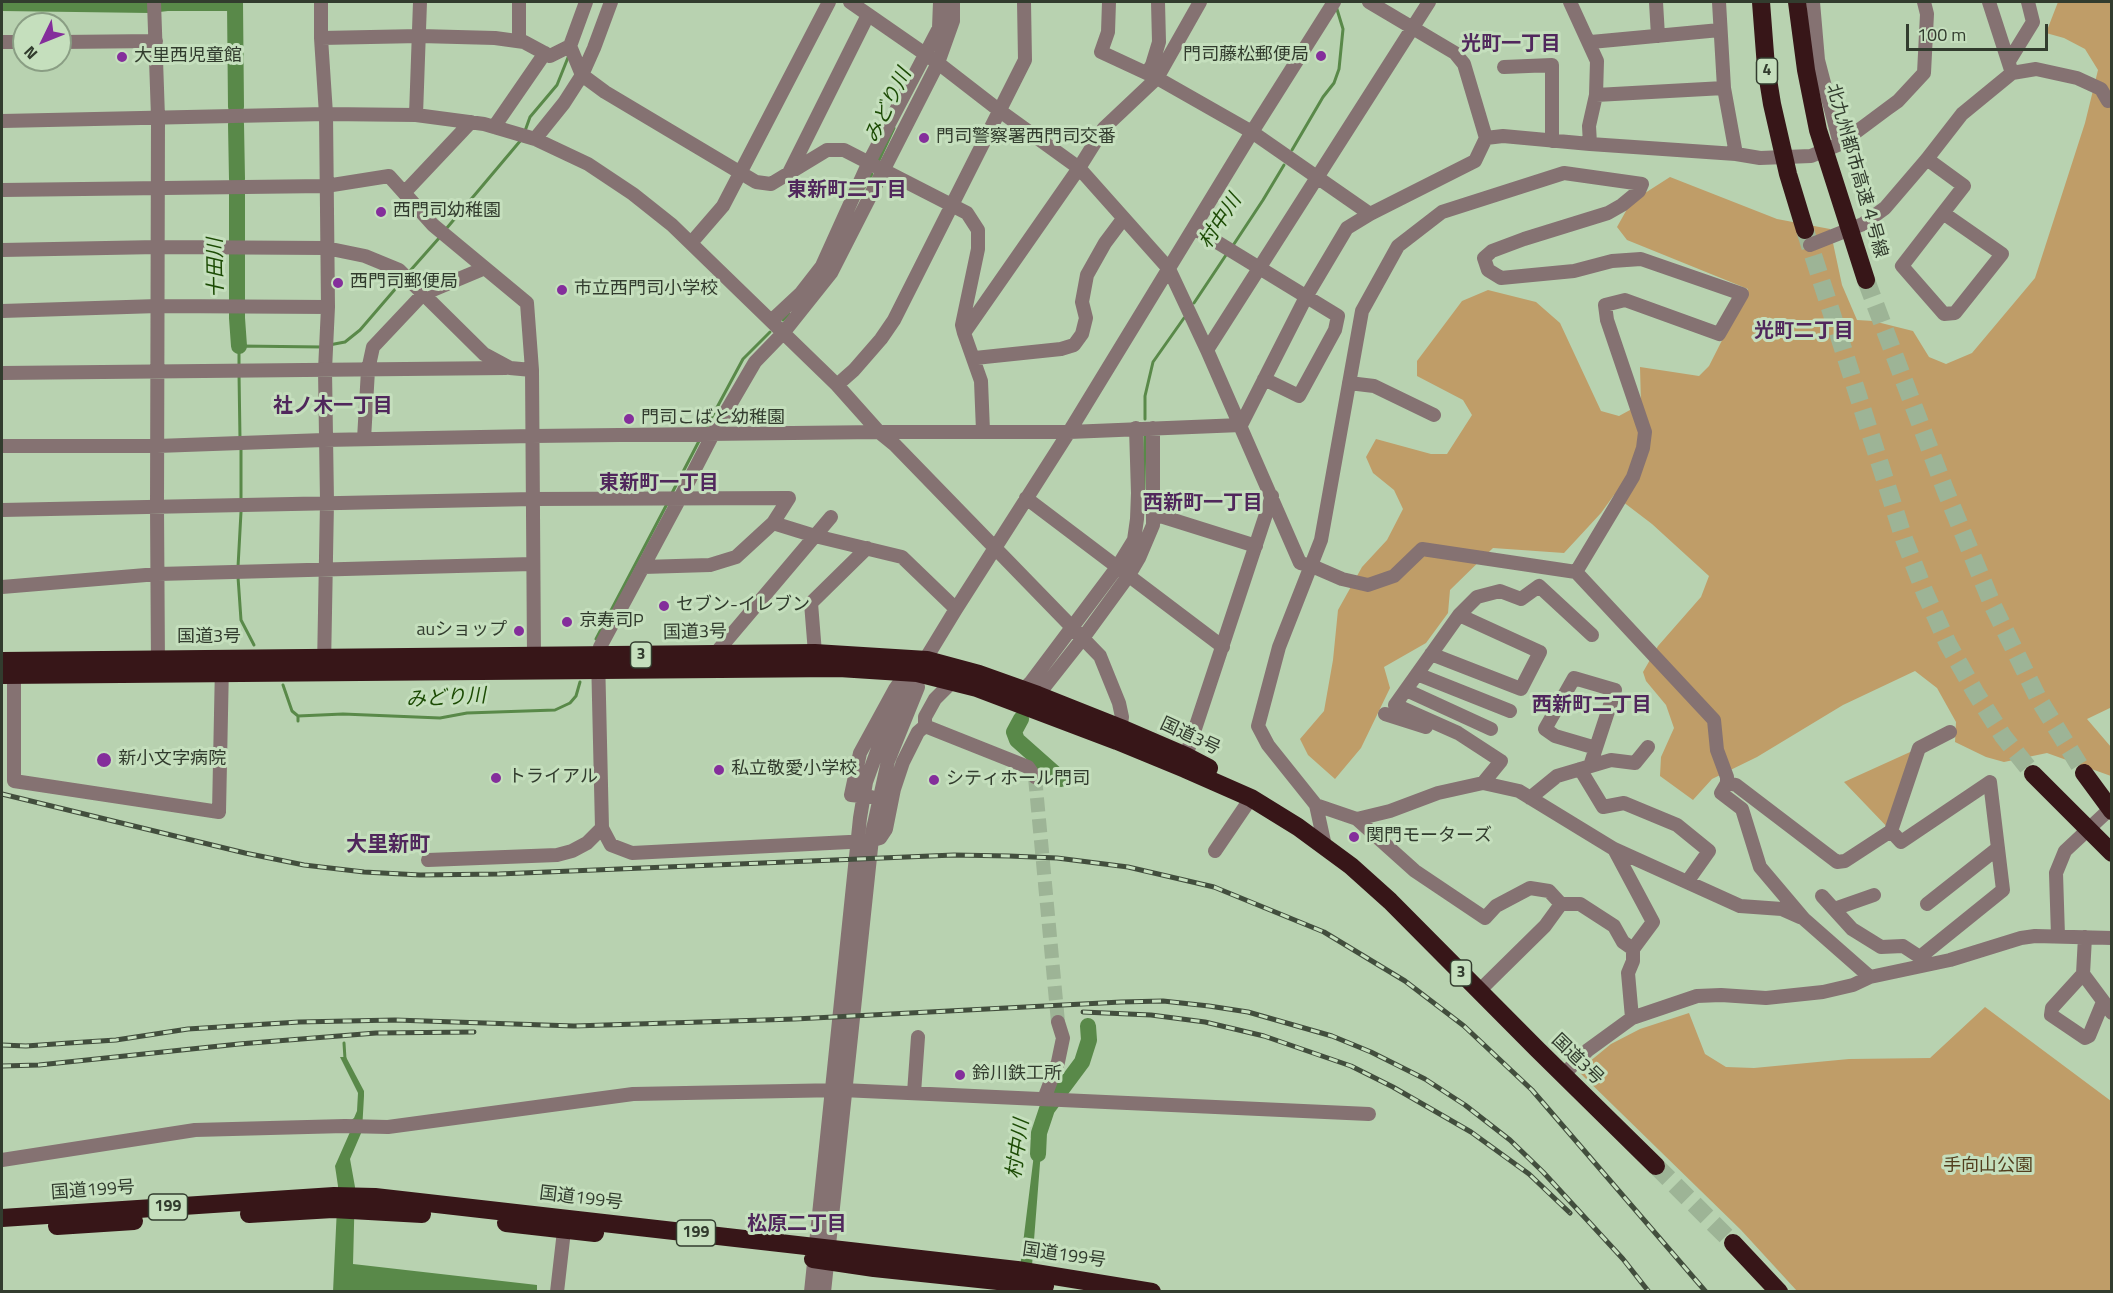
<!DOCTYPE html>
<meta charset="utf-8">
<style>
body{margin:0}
#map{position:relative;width:2113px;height:1293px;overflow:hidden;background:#b8d2b0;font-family:"Titillium Web",sans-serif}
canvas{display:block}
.frame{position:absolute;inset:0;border:3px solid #323c2e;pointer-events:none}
.north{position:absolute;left:12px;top:12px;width:60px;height:60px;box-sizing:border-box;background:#c5dfbd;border:2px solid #8a9e84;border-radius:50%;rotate:227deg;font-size:16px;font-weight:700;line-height:24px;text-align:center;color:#323c2e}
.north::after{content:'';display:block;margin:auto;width:21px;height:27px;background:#842e9b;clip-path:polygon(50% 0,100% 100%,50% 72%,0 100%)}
.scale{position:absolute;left:1906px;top:24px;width:142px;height:27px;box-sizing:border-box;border:3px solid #323c2e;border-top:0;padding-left:8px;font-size:18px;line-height:21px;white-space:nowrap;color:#323c2e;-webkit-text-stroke:4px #c5dfbd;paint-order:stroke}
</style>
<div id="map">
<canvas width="2113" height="1293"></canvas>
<div class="frame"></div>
<div class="north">N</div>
<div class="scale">100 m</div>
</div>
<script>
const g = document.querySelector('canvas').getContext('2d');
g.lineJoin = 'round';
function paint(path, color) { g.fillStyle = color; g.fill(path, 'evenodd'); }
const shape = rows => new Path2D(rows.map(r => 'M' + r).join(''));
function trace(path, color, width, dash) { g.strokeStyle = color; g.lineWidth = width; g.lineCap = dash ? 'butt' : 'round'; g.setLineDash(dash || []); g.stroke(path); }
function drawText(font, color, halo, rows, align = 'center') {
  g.font = font + ' "Titillium Web","Noto Sans JP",sans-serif'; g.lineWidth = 6; g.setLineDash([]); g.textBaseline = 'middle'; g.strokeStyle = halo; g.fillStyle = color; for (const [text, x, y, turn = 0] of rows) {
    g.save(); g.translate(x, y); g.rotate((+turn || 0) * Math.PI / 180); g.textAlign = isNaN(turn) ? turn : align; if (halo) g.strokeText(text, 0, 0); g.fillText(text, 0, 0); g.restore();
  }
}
const green = shape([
 [2058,2,2111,2,2112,707,2087,719,2111,747,2111,776,2047,753,2004,762,1986,757,1955,742,1956,722,1937,688,1915,671,1843,705,1757,757,1712,779,1693,800,1660,776,1661,757,1674,728,1666,705,1646,681,1643,672,1658,646,1701,597,1709,576,1652,524,1614,495,1601,513,1564,553,1493,548,1450,590,1448,613,1426,643,1384,667,1390,688,1361,748,1335,779,1308,755,1300,739,1324,711,1333,660,1338,610,1362,567,1387,540,1403,509,1394,490,1373,473,1366,457,1376,439,1431,454,1447,454,1472,415,1463,400,1417,376,1417,361,1462,301,1488,290,1536,302,1560,323,1601,411,1619,416,1641,404,1640,367,1699,376,1709,366,1748,289,1627,240,1617,227,1631,202,1670,177,1777,219,1830,229,1842,285,1857,320,1873,321,1913,331,1929,357,1946,364,1972,353,2035,278,2085,123,2098,70,2085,49,2064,38,2046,33],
 [1919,748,1891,831,1844,782],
 [1985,1007,2111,1101,2111,1291,1797,1291,1741,1230,1578,1071,1611,1044,1640,1029,1689,1013,1705,1054,1726,1067,1754,1068,1849,1059,1930,1058]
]);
const water = shape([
 [340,1057,346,1057,364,1091,364,1096,362,1131,350,1159,355,1187,353,1264,537,1285,537,1292,333,1292,338,1186,335,1166,350,1132,347,1123,354,1118,357,1111,358,1093],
 [1039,1133,1042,1138,1030,1291,1017,1292,1036,1138]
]);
const stream = shape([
 [525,131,530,117,557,85,569,55],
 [1292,150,1323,97,1334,83,1339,69,1343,29,1336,6],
 [879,160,894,128],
 [864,188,872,174],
 [446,229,521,140],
 [1232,247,1263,200,1284,165],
 [409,272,440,237],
 [1194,303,1228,252],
 [783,320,789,314],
 [329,345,345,342,360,330,403,280],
 [239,367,239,346,323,347],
 [239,373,240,439],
 [1145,419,1145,396,1153,362,1184,318],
 [707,426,743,359,770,332],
 [241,448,241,502],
 [1144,489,1145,433],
 [672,493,699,441],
 [238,567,241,512],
 [238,577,241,620,254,645],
 [596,639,668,502],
 [283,685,292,711,298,716,298,721],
 [298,716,343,714,440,718,467,713,555,710,570,703,576,696,580,682],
 [344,1043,345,1059]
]);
const river = shape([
 [2,3,150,5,167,3,235,3,236,107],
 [236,124,237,179],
 [237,191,237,318,239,346],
 [1021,719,1014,732,1017,740,1061,779],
 [1038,1154,1039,1133,1047,1109,1082,1062,1089,1040,1088,1026]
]);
const minorTunnel = shape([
 [1035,777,1058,1022]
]);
const highwayTunnel = shape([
 [1805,230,1904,539,1925,593,1948,644,1975,692,2003,736,2033,774],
 [1866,280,1946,492,1993,606,2038,698,2084,773],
 [1656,1166,1733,1243]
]);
const minor = shape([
 [154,2,158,117,157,506,158,668],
 [321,2,321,38,326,114,328,307,325,370,327,502,324,667],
 [850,2,938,63,1000,111,1079,168,1169,269,1207,350,1300,563,1312,566,1342,579,1368,585,1394,576,1422,549,1576,572,1714,720,1717,750,1727,777,1727,783,1721,793,1742,809,1760,867,1804,919,1870,977],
 [1109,2,1108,32,1101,52,1157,78,1252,132,1370,214],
 [1570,2,1597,61,1596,95,1589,126,1590,144],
 [1656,2,1658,36],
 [1719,2,1724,88,1736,154],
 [1813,2,1818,60,1840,144],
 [1989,2,2012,73],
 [321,38,420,36,495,38,524,42,550,56,570,46,582,75,605,92,756,182,771,184,827,150,844,150,967,213,978,230,978,249,962,325,964,333],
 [519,41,519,2],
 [2,42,24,42],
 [60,42,156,41],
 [1591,42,1720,30],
 [570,46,586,2],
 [2009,61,2033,22,2028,2],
 [1504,67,1552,65,1552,141],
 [1147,73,1152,65,1159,42,1158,2],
 [1596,95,1724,88],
 [416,115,420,2],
 [2,121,326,114,416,115,484,124,535,139,588,164,633,194,672,225,837,385,879,432,895,445,1100,656,1119,703,1122,717,1119,735],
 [494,127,545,53],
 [1486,138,1503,136,1590,144,1736,154,1760,158,1811,156,1840,144,1887,109,1898,101,1924,73,1927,14,1924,2],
 [535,139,564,103,582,75,594,48,611,2],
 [1927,159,1964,186,1943,213,1902,266,1944,314,1955,313,2002,254,1943,213],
 [789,173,868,15],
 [2,190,326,186,389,176,433,225,527,303,532,370],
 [404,193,471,122],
 [1194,228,1338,316,1335,330,1299,396,1264,379],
 [691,243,723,206,829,2],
 [1810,245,1863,224,1885,208,1927,159,1962,114,2012,73,2036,69,2077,78,2101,89,2108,101],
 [2,250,158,247,326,248,365,256,399,270,484,354,510,368,532,370,534,656],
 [2,311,158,306,328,307],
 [771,321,801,293,822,266,869,162,939,28,940,2],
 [1207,350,1429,2],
 [975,358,1061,349,1074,345,1082,334,1086,318,1082,302,1087,275,1105,243,1123,219],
 [2,373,506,368],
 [1349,383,1374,386,1434,415],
 [837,385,854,370,881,339,894,320,1025,60,1024,2],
 [1241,425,1306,297,1347,228,1370,214,1475,161,1486,138,1464,64,1455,53,1369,2],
 [983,431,981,381,964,333,1079,168,1104,128,1157,78,1200,2],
 [364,439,368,370,373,347,423,294,485,268],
 [2,446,157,446,324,440,533,436,879,432,1069,432,1241,425],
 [1026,498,1223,647],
 [2,510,533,499,789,498,773,523],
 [1154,514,1256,546],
 [643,567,710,565,736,557,773,523,815,536,902,557,956,609],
 [2,587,158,574,532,564],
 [815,653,811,603,867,548],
 [715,654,831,517],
 [1431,654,1521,689,1540,652,1459,615],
 [14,674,14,781,219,812,222,665],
 [1417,674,1510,711],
 [1023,690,1031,682,1118,566,1134,540,1137,519,1138,493,1136,428],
 [1406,690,1491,729],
 [1038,695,1083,638,1129,575,1139,558,1153,525,1153,428],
 [1385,714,1426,727],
 [925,726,918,732,903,762,894,789,886,829,880,838,869,841,632,853,611,845,602,828,598,656,600,647,679,500,713,434,755,362,784,332,831,273,938,63,953,21,953,2],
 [925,726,1028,767,1035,777],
 [925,726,925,717,935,699,953,681],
 [1186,756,1272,496],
 [1590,766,1615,690,1574,678,1545,729,1555,736,1596,748],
 [1580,769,1603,807,1624,803,1677,825,1709,851,1687,882],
 [1483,783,1501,761,1458,733,1395,705,1459,615,1477,597,1500,591,1521,599,1539,586,1592,635],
 [1727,783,1736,785,1837,862,1845,861,1891,831,1919,748,1950,732],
 [871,797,851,795,860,753,895,689,907,672,912,669],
 [1530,798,1557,776,1611,760,1635,763,1648,747],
 [1316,805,1357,819,1390,811,1438,793,1483,783,1519,791,1614,849,1740,906,1782,909,1800,917],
 [1357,819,1415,871,1485,918,1496,906,1530,888,1549,891,1561,904,1580,904,1614,926,1623,942,1633,949],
 [1891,831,1901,842,1990,782,2003,890,1920,957],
 [1325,846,1316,805,1268,745,1258,726,1279,647,1321,540,1362,311,1398,246,1442,212,1564,173,1642,184,1639,191,1622,205,1608,213,1524,239,1492,251,1484,258,1488,270,1501,278,1574,271,1612,261,1641,259,1742,294,1719,334,1625,300,1605,305,1607,320,1645,432,1643,448,1633,477,1576,572],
 [1614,849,1653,922,1633,949,1633,961,1628,973,1632,1018],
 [1215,851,1251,798],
 [428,860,557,855,572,851,587,843,602,828],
 [1822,896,1852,929,1881,947,1903,946,1926,961],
 [1927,904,1998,848],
 [1834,909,1874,895],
 [2058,936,2056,873,2065,851,2112,807],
 [2085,937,2083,974,2112,1013],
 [2083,974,2052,1008,2051,1015,2085,1038,2089,1036,2103,1002],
 [1479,991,1545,926,1561,904],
 [1563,1075,1588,1050,1632,1018,1697,996,1721,995,1766,998,1823,992,1853,985,1870,977,1950,960,2021,938,2035,936,2112,938],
 [914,1093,918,1037],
 [1044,1099,1058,1062,1063,1038,1058,1022],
 [2,1160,195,1130,345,1126,388,1127,633,1094,842,1090,1369,1114],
 [557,1292,565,1222],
 [811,1292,860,818,866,782,879,746,917,673,956,609,1069,432,1252,132,1334,2],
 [824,1292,873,829,888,761,918,687]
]);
const highway = shape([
 [1761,2,1766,67,1772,104,1788,174,1805,230],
 [1797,2,1806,70,1818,130,1866,280],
 [2,661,815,653,927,660,979,674,1038,695,1121,728,1186,756,1209,768],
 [2,675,839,668,917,673,977,688,1117,741,1185,769,1251,798,1298,827,1351,866,1390,901,1537,1049,1656,1166],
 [2084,773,2112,811],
 [2033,774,2112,853],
 [249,1214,333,1209,422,1214],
 [2,1218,334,1196,375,1197,1017,1270,1152,1292],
 [506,1223,595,1233],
 [57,1226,134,1221],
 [1733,1243,1779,1292],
 [813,1259,874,1268,1045,1286]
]);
const rail = shape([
 [2,794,245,853,304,865,364,872,420,875,499,874,954,855,1009,856,1057,858,1128,867,1214,887,1324,932,1405,981,1464,1026,1532,1090,1706,1292],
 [1083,1012,1151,1015,1205,1022,1264,1036,1351,1066,1393,1087,1471,1132,1529,1174,1570,1213],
 [2,1045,26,1046,69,1043,116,1040,188,1029,299,1022,395,1020,574,1026,795,1019,1121,1002,1163,1001,1209,1006,1248,1012,1332,1036,1371,1052,1425,1079,1465,1105,1510,1140,1543,1172,1623,1259,1649,1292],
 [2,1066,39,1065,239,1044,376,1033,474,1032]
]);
const markers = [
 [1321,56,6,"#842e9b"],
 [122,57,6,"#842e9b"],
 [924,138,6,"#842e9b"],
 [381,212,6,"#842e9b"],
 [338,283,6,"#842e9b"],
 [562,290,6,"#842e9b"],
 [629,419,6,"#842e9b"],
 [664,606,6,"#842e9b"],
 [567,622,6,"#842e9b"],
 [519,631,6,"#842e9b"],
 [104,760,8,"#842e9b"],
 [719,770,6,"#842e9b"],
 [496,778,6,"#842e9b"],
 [934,780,6,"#842e9b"],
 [1354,837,6,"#842e9b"],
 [960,1075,6,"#842e9b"]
];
const shields = [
 [1767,71,21],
 [641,655,21],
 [1461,973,21],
 [168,1207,39],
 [696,1233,39]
];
const shieldNames = [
 ["4",1767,71],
 ["3",641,655],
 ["3",1461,973],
 ["199",168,1207],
 ["199",696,1233]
];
const poiNames = [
 ["門司藤松郵便局",1309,56,"right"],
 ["大里西児童館",134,57],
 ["門司警察署西門司交番",936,138],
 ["西門司幼稚園",393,212],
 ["西門司郵便局",350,283],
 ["市立西門司小学校",574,290],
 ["門司こばと幼稚園",641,419],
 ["セブン-イレブン",676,606],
 ["京寿司P",579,622],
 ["auショップ",507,631,"right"],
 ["新小文字病院",118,760],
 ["私立敬愛小学校",731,770],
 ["トライアル",508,778],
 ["シティホール門司",946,780],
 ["関門モーターズ",1366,837],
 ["鈴川鉄工所",972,1075]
];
const streetNames = [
 ["北九州都市高速４号線",1856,171,74],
 ["国道3号",695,633,-1],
 ["国道3号",209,638],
 ["国道3号",1190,737,25],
 ["国道3号",1577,1060,44],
 ["国道199号",93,1191,-4],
 ["国道199号",581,1199,7],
 ["国道199号",1064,1256,8]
];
const parkNames = [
 ["手向山公園",1988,1167]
];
const neighbourhoodNames = [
 ["光町一丁目",1511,45],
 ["東新町二丁目",847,191],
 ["光町二丁目",1804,332],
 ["社ノ木一丁目",333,407],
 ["東新町一丁目",659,484],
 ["西新町一丁目",1203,504],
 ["西新町二丁目",1592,706],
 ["松原二丁目",797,1225]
];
const waterNames = [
 ["みどり川",889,106,-64],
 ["村中川",1221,222,-57],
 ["十田川",217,268,-91],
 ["みどり川",446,699,-3],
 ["村中川",1019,1149,-82]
];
const quarterNames = [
 ["大里新町",388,846]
];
paint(green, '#bf9d68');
paint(water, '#598949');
trace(stream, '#598949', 3);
trace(river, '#598949', 16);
trace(minorTunnel, '#9db496', 14, [14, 7]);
trace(highwayTunnel, '#9db496', 18, [18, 9]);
trace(minor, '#857272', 14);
trace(highway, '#371618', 18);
trace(rail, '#424e3d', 5);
trace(rail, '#c5dfbd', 3, [9]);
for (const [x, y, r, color] of markers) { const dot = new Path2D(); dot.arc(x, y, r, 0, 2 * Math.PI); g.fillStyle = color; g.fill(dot); trace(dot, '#c5dfbd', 2); }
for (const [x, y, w] of shields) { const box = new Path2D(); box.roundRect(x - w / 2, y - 13, w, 26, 4.5); g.fillStyle = '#c5dfbd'; g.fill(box); trace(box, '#323c2e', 1.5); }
drawText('bold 16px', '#323c2e', null, shieldNames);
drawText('18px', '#323c2e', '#c5dfbd', poiNames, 'left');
drawText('18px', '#323c2e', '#c5dfbd', streetNames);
drawText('18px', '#523e1e', '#c5dfbd', parkNames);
drawText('bold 20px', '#50275c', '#c5dfbd', neighbourhoodNames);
drawText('italic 20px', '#1c4b04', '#c5dfbd', waterNames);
drawText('bold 21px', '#50275c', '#c5dfbd', quarterNames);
</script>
